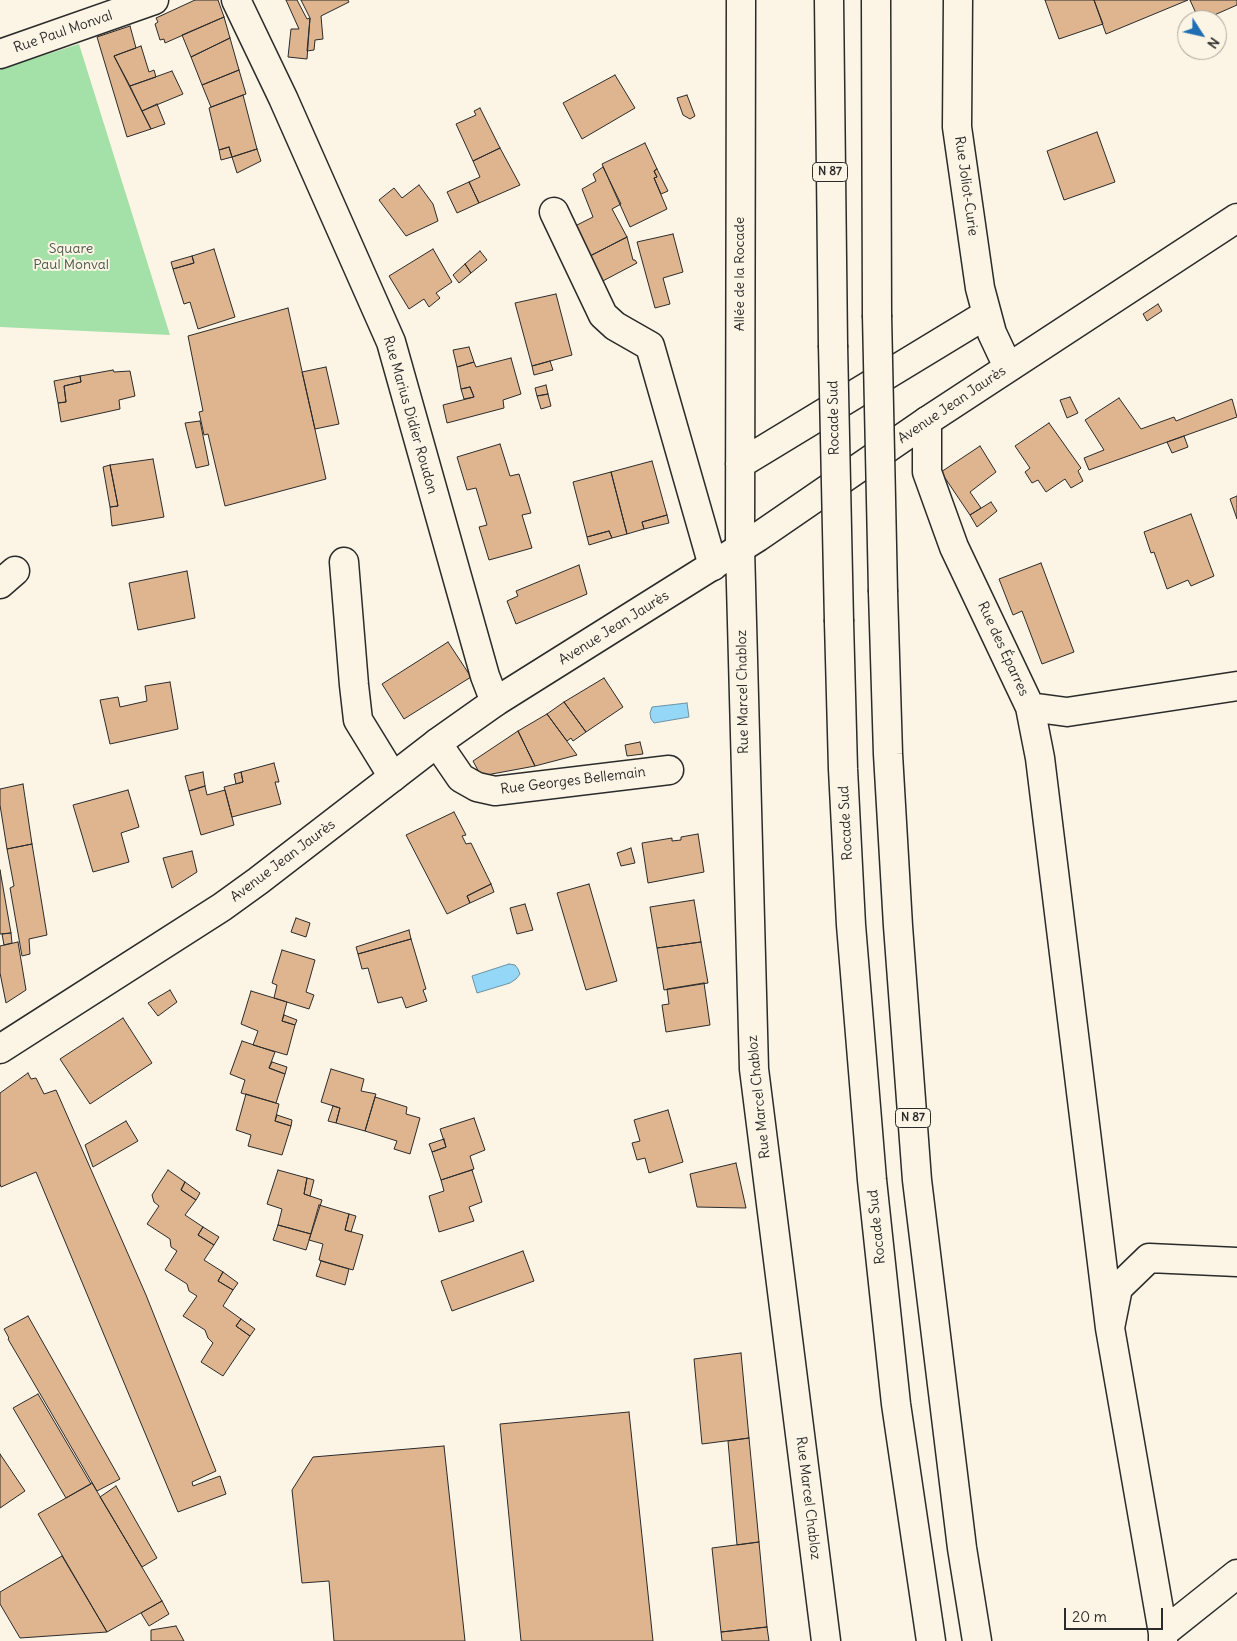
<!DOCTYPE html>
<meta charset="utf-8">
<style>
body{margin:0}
#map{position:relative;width:1237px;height:1641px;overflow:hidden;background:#fcf5e5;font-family:Delius,sans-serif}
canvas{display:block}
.north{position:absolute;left:1177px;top:10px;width:50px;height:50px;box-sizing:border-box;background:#fcf5e5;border:1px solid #a8a49b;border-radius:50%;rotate:125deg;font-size:14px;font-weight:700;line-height:20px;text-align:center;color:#2b2b2b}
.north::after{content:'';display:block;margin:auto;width:18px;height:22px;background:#1f6fb2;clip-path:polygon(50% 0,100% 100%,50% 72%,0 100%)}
.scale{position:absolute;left:1064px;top:1608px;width:99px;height:22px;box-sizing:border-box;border:2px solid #2b2b2b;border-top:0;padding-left:6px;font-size:15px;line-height:18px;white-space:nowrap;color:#2b2b2b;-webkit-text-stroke:4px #fcf5e5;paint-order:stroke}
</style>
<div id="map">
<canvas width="1237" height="1641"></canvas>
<div class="north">N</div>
<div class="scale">20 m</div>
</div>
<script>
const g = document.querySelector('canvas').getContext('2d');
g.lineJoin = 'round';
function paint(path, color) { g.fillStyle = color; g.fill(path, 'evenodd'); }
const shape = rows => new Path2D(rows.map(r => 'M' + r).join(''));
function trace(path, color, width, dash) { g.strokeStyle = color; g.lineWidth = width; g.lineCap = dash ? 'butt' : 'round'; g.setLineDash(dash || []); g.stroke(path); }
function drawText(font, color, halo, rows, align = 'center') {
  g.font = font + ' Delius,sans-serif'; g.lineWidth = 4; g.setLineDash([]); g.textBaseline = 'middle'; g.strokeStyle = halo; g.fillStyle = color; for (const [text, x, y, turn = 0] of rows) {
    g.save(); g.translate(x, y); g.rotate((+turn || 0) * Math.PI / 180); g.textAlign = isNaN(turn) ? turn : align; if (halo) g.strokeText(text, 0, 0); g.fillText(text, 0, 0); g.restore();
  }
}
const green = shape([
 [79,44,170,335,0,327,0,69]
]);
const water = shape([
 [687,703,689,717,654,723,651,719,650,713,652,707,687,703],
 [509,964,515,965,518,969,520,974,516,979,510,983,477,993,472,976,509,964]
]);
const building = shape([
 [195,0,218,0,224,17,165,43,164,39,160,40,155,24,158,22,156,18,195,0],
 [286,0,297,0,307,19,310,18,307,59,288,57,291,29,299,29,286,0],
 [301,0,348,0,349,2,321,16,323,39,315,40,314,50,307,51,310,18,301,0],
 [1045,0,1094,0,1103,24,1059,39,1045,0],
 [1094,0,1188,0,1106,34,1094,0],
 [1190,0,1237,0,1237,5,1203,20,1199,20,1190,0],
 [224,17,230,38,191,57,182,35,224,17],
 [130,26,136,48,114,56,151,129,127,137,97,37,130,26],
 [230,38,239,70,202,85,191,57,230,38],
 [141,46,149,72,154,70,156,77,130,86,114,56,141,46],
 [239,70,246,94,211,107,202,85,239,70],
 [172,71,183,94,142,111,130,86,172,71],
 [615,75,635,108,582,139,563,103,615,75],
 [243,95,257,149,232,157,229,147,219,150,209,108,243,95],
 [687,95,695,116,690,119,683,115,677,98,687,95],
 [157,104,165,124,151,129,142,111,157,104],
 [480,108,500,148,473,161,456,124,476,115,474,111,480,108],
 [1097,132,1115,182,1064,200,1047,151,1097,132],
 [645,143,657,169,654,171,657,177,654,178,667,209,630,227,602,164,645,143],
 [229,147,232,157,221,160,219,150,229,147],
 [500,148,520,185,479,203,469,182,480,177,473,161,500,148],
 [257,149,261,161,237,173,232,157,257,149],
 [603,167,621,204,612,209,627,237,588,257,573,227,593,217,582,189,596,181,593,174,603,167],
 [657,169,668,191,661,194,654,178,657,177,654,171,657,169],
 [469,182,479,203,457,213,447,192,469,182],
 [419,185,433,204,438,221,406,236,379,200,394,188,402,198,419,185],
 [673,234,683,272,663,278,670,304,655,308,637,242,673,234],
 [627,237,633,260,635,260,637,263,599,283,588,257,627,237],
 [214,249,235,317,198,329,190,302,184,304,173,269,194,263,192,256,214,249],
 [433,249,452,282,436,293,440,298,429,307,424,299,409,309,389,276,433,249],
 [480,251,487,260,471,273,465,264,480,251],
 [192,256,194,263,173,269,171,262,192,256],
 [465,264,471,273,459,283,453,275,465,264],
 [556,294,572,355,532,366,515,303,556,294],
 [1158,304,1162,311,1147,321,1143,314,1158,304],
 [288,308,326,479,225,506,208,434,204,435,199,412,203,411,188,336,288,308],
 [469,347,474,362,457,367,453,350,469,347],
 [511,358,521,394,503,400,504,408,447,423,443,405,474,397,470,387,461,389,457,367,474,362,476,367,511,358],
 [550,361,553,370,534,375,532,366,550,361],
 [326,367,339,424,315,429,302,372,326,367],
 [113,370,114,372,130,371,135,396,119,400,120,409,61,422,58,403,66,402,64,386,81,382,80,376,113,370],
 [80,376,81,382,64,386,66,402,58,403,54,381,80,376],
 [546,385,548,394,537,396,535,388,546,385],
 [470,387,474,397,464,399,461,389,470,387],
 [548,394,551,406,541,409,537,396,548,394],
 [1070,397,1078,413,1067,418,1060,400,1070,397],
 [1119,398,1141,429,1174,417,1176,421,1232,399,1237,417,1089,470,1084,458,1104,450,1085,420,1119,398],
 [200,421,209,465,196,468,185,423,200,421],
 [1049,423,1081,468,1078,471,1083,481,1071,488,1065,479,1046,492,1038,480,1032,483,1025,472,1030,468,1015,446,1049,423],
 [1184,436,1188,447,1172,453,1167,442,1184,436],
 [500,444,510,476,519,474,531,513,522,515,532,548,489,560,479,527,487,525,476,488,467,490,457,457,500,444],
 [980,446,996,472,970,492,981,508,970,515,941,472,980,446],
 [153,459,164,517,112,526,110,507,118,506,110,465,153,459],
 [652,461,667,515,642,522,644,529,627,534,611,472,652,461],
 [110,465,118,506,110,507,103,467,110,465],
 [611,472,627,534,612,538,609,531,587,537,573,482,611,472],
 [1237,496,1237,519,1230,499,1237,496],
 [991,502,997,511,977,527,970,515,991,502],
 [1191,514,1214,576,1191,586,1188,580,1167,589,1154,552,1151,553,1144,532,1191,514],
 [667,515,669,523,644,529,642,522,667,515],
 [609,531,612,538,589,545,587,537,609,531],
 [1041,563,1074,652,1042,664,1022,611,1013,615,999,579,1041,563],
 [579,565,587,594,516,624,507,601,518,596,516,591,579,565],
 [187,571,195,618,138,630,129,583,187,571],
 [448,642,471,677,404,719,382,684,448,642],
 [604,678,623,707,586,732,564,702,604,678],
 [170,682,178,729,110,744,100,700,118,697,120,707,147,701,145,686,170,682],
 [564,702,586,732,573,741,571,738,567,741,547,714,564,702],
 [547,714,577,755,535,766,518,731,547,714],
 [518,731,535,766,481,776,473,761,518,731],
 [640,742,643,754,627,756,625,745,640,742],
 [274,763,279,782,275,782,281,804,232,817,224,787,243,782,241,772,274,763],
 [203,772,205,786,189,791,185,776,203,772],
 [241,772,243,782,236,784,234,774,241,772],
 [23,784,32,844,7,849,0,805,0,789,23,784],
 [205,786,207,795,225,790,234,825,201,835,189,791,205,786],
 [128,790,139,827,121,833,129,862,93,872,73,805,128,790],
 [454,812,466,835,462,836,466,844,471,843,491,884,467,896,470,903,447,914,406,835,454,812],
 [698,834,704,872,648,883,642,843,672,838,672,841,681,840,681,837,698,834],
 [32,844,47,935,29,939,30,954,22,956,10,888,14,886,7,849,32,844],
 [631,848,635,863,621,866,617,853,631,848],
 [192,851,197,872,172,888,163,858,192,851],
 [0,870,11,933,0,934,0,870],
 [491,884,494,892,470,903,467,896,491,884],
 [589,884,617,981,586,990,557,893,589,884],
 [694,900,701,942,657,948,650,907,694,900],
 [525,904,533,930,517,934,510,908,525,904],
 [296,918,310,923,306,937,291,932,296,918],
 [409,930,411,939,358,954,356,947,409,930],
 [11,933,12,943,4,945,2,934,11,933],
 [411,939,426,989,423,990,427,1001,406,1008,402,997,378,1003,368,968,362,969,358,954,411,939],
 [18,942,26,990,6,1003,0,973,0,946,18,942],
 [701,942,708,983,664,990,657,948,701,942],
 [282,950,315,960,306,992,314,995,309,1009,274,998,277,985,272,983,282,950],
 [704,983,710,1025,666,1032,662,1005,669,1004,667,989,704,983],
 [170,990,177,1002,158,1016,148,1003,170,990],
 [251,991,287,1002,282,1021,295,1025,287,1055,253,1045,258,1031,241,1024,251,991],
 [284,1015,297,1020,295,1025,282,1021,284,1015],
 [123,1018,152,1063,90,1104,60,1059,123,1018],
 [242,1041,275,1052,269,1068,285,1074,276,1103,241,1093,245,1080,230,1074,242,1041],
 [272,1062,287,1067,285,1074,269,1068,272,1062],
 [331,1069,364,1079,361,1091,376,1094,365,1131,336,1123,340,1108,321,1102,331,1069],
 [28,1073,31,1079,36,1078,44,1094,56,1090,146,1295,216,1471,192,1482,193,1486,220,1476,226,1494,178,1512,36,1172,1,1187,0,1184,0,1093,28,1073],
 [246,1094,279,1104,275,1121,291,1126,282,1155,248,1146,251,1135,236,1130,246,1094],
 [375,1097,407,1107,406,1114,420,1118,410,1154,394,1149,397,1141,365,1131,375,1097],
 [333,1106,340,1108,336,1123,328,1121,333,1106],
 [668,1110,683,1162,649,1173,645,1158,637,1160,632,1143,640,1141,634,1120,668,1110],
 [277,1115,292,1120,291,1126,275,1121,277,1115],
 [474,1118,485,1150,470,1156,474,1169,441,1180,432,1152,446,1147,440,1129,474,1118],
 [126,1121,138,1141,93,1167,85,1145,126,1121],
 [444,1139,446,1147,432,1152,429,1144,444,1139],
 [736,1163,746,1208,697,1207,690,1174,736,1163],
 [168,1170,185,1182,181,1190,196,1200,185,1215,203,1227,198,1235,214,1245,204,1260,223,1272,218,1281,233,1290,223,1306,241,1319,236,1326,250,1336,223,1376,201,1362,213,1343,208,1338,205,1330,183,1316,197,1296,189,1291,187,1284,165,1270,177,1251,171,1247,170,1239,147,1224,159,1206,154,1202,152,1195,168,1170],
 [278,1170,307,1178,304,1194,322,1200,311,1234,278,1225,282,1209,267,1204,278,1170],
 [472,1170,482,1202,469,1207,474,1221,439,1232,429,1196,444,1191,441,1180,472,1170],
 [307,1178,314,1180,310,1196,304,1194,307,1178],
 [185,1182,200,1193,196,1200,181,1190,185,1182],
 [319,1205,349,1214,345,1230,363,1235,353,1270,319,1260,323,1244,309,1240,319,1205],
 [349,1214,356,1216,351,1232,345,1230,349,1214],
 [278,1225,311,1234,306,1250,273,1240,278,1225],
 [203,1227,219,1237,214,1245,198,1235,203,1227],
 [523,1251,534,1281,452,1311,441,1281,523,1251],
 [321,1261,349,1269,345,1285,316,1276,321,1261],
 [223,1272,238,1283,233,1290,218,1281,223,1272],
 [28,1316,120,1479,97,1491,8,1339,9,1338,4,1329,28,1316],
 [241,1319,255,1329,250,1336,236,1326,241,1319],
 [741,1353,749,1438,702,1444,694,1359,741,1353],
 [38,1394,91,1484,66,1498,13,1408,38,1394],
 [629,1412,653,1641,521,1641,500,1424,629,1412],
 [749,1438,759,1542,737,1545,728,1441,749,1438],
 [444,1446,465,1641,334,1641,329,1581,302,1583,292,1490,313,1457,444,1446],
 [0,1454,25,1491,0,1508,0,1454],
 [92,1483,162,1601,107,1632,38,1514,92,1483],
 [116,1486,157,1558,142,1567,100,1497,116,1486],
 [759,1542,767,1627,721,1632,712,1548,759,1542],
 [62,1556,107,1632,20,1638,0,1604,0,1592,62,1556],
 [162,1601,169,1614,149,1626,141,1613,162,1601],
 [176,1626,184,1641,151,1641,151,1630,176,1626],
 [767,1627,769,1641,722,1641,721,1632,767,1627]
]);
const minor = shape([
 [236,0,283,98,391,342,485,676,495,702],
 [741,0,740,548,754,1069,826,1641],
 [958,0,957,127,980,288,992,333,1008,367],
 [0,54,154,0],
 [554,212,603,315,615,326,650,346,713,566],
 [927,421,927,472,954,547,1030,707,1067,712,1237,686],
 [740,464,987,314],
 [344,562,354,685,358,720,393,777],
 [0,584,15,571],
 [1030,707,1040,758,1110,1328],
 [437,743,461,778,477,787,495,791,669,770],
 [1163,1633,1110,1328,1118,1288,1149,1258,1237,1262],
 [1163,1641,1163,1633,1237,1574]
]);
const major = shape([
 [0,1049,222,907,258,881,437,743,495,702,758,537,927,421,1237,218]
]);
const highway = shape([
 [829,0,833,345],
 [876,0,877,315],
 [883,592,888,754,898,926,917,1180,962,1548,977,1641],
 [839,622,843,769,851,925,872,1180,896,1404,931,1641]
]);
const highwayBridge = shape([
 [877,315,883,592],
 [833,345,839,622]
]);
const shields = [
 [830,172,35],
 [913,1118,35]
];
const shieldNames = [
 ["N 87",830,172],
 ["N 87",913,1118]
];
const streetNames = [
 ["Rue Paul Monval",63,32,-19],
 ["Rue Joliot-Curie",966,186,82],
 ["Allée de la Rocade",740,274,-90],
 ["Avenue Jean Jaurès",952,405,-34],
 ["Rue Marius Didier Roudon",410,415,74],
 ["Rocade Sud",834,418,-91],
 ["Avenue Jean Jaurès",614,628,-32],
 ["Rue des Éparres",1003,649,65],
 ["Rue Marcel Chabloz",743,692,-91],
 ["Rue Georges Bellemain",573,781,-7],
 ["Rocade Sud",846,823,-93],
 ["Avenue Jean Jaurès",283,861,-37],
 ["Rue Marcel Chabloz",759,1097,-96],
 ["Rocade Sud",877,1227,-96],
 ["Rue Marcel Chabloz",808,1498,83]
];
const parkNames = [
 ["Square",71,249],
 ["Paul Monval",71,265]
];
paint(green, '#a4e1a8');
paint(water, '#95d7f7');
trace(water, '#6b92a5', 1);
paint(building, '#deb58f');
trace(building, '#2b2b2b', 1);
trace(minor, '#2b2b2b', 31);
trace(major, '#2b2b2b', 31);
trace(highway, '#2b2b2b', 31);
trace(minor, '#fcf5e5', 28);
trace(major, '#fcf5e5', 28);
trace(highway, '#fcf5e5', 28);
trace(highwayBridge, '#2b2b2b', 31, []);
trace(highwayBridge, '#fcf5e5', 28);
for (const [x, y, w] of shields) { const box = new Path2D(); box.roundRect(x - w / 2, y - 9.5, w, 19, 4); g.fillStyle = '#fcf5e5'; g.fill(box); trace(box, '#2b2b2b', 1); }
drawText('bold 12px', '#2b2b2b', null, shieldNames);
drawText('14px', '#2b2b2b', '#fcf5e5', streetNames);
drawText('14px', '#49584a', '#fcf5e5', parkNames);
</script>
